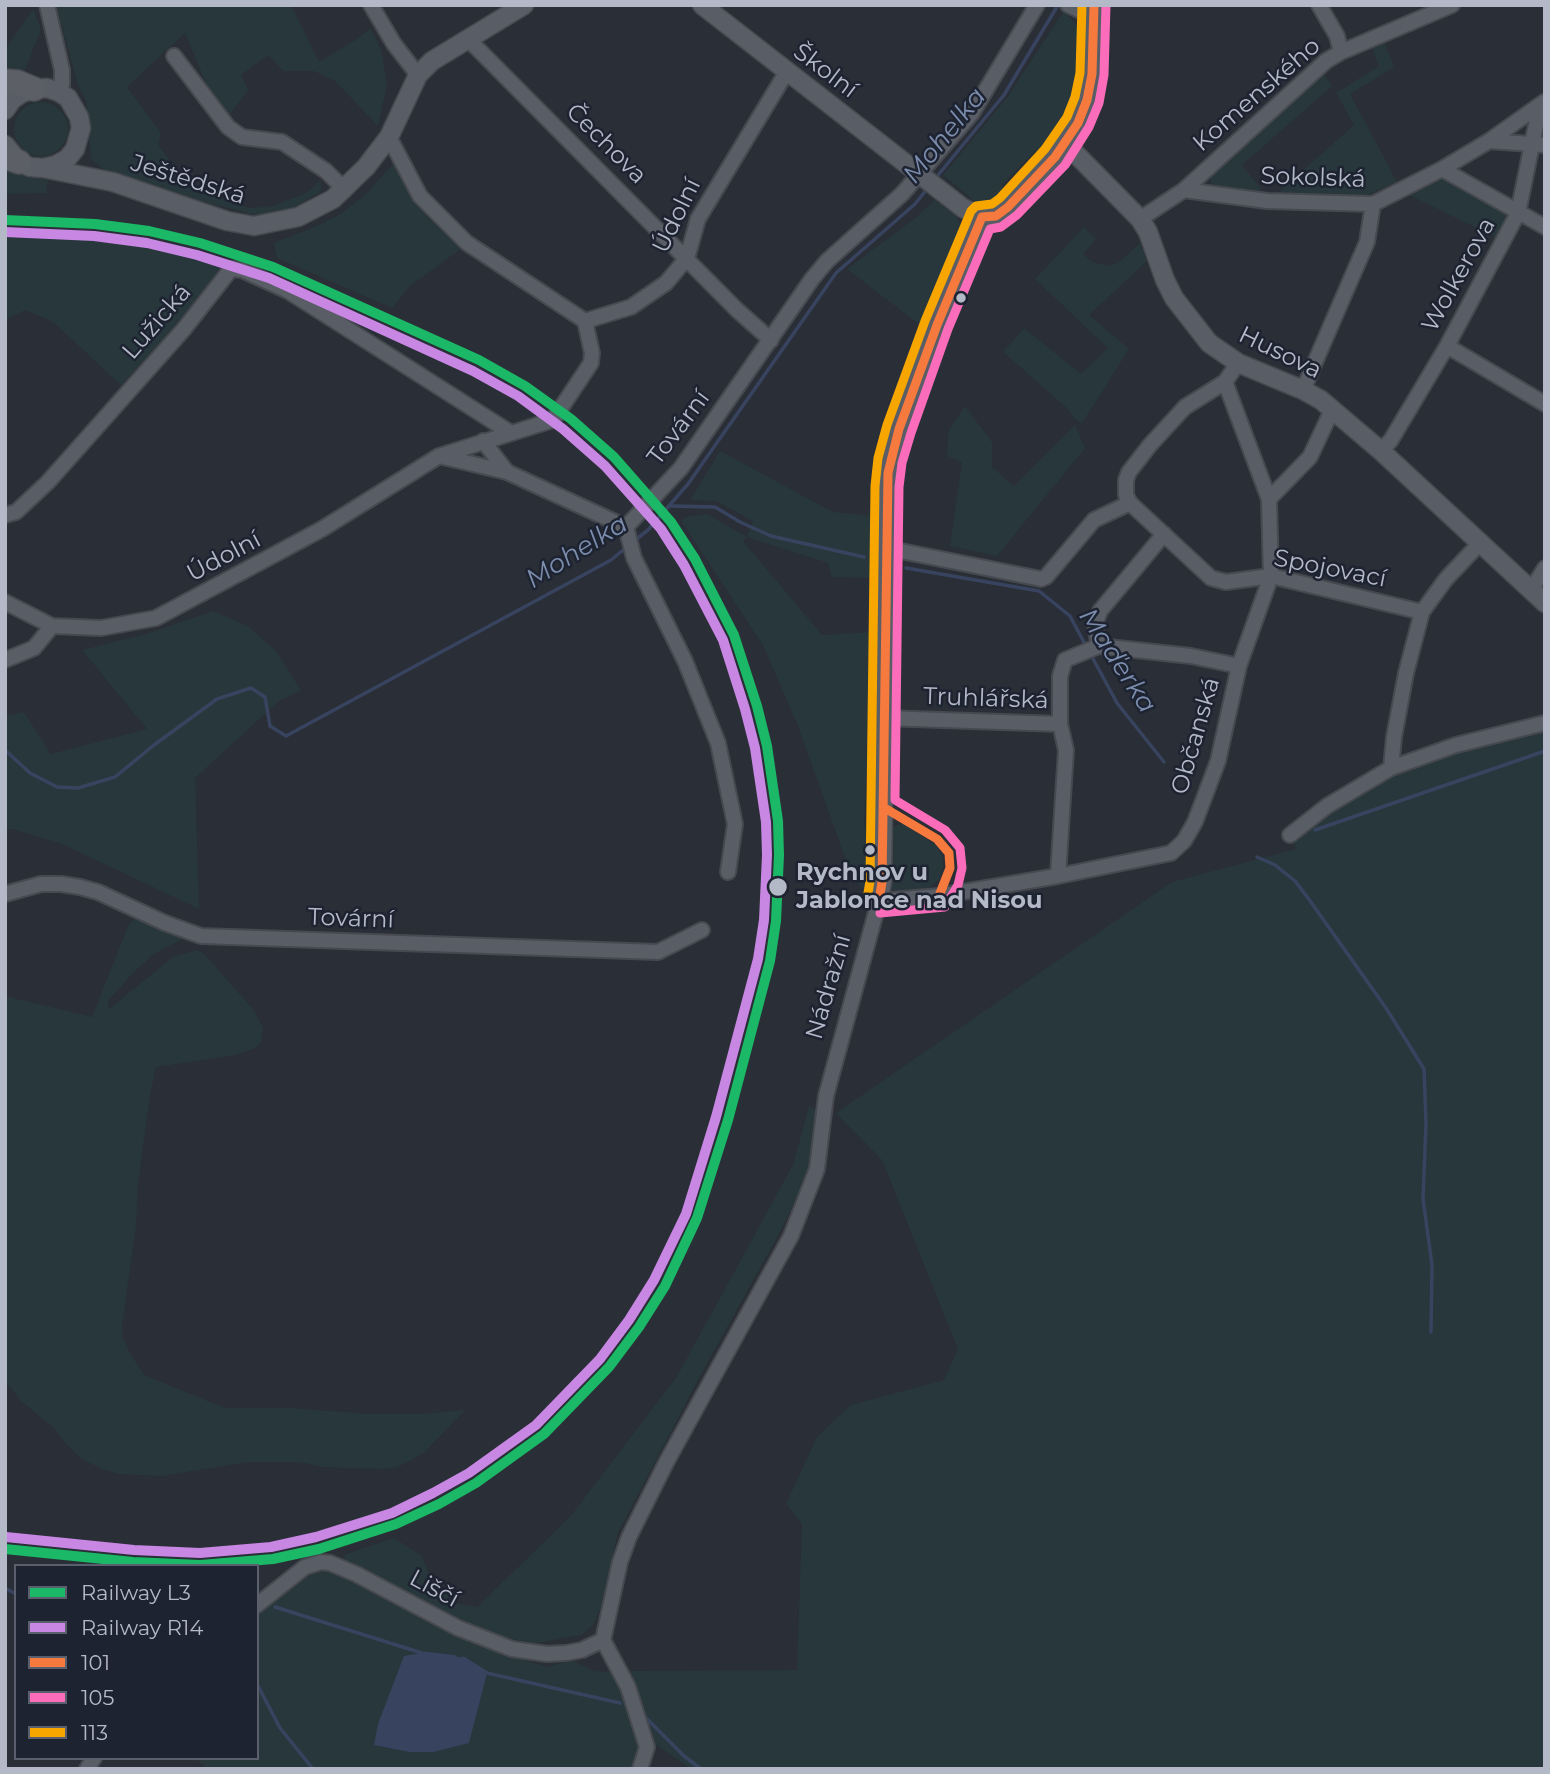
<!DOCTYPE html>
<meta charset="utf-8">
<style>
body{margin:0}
#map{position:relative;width:1550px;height:1774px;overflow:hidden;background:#2a2e36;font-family:Montserrat,sans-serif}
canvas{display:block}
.frame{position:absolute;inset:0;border:7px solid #b4b9c8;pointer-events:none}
.legend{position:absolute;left:14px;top:1564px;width:245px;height:196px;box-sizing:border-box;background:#1d2331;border:2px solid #595f6d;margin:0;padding:9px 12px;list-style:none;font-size:21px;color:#b4b9c8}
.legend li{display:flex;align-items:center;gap:14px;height:35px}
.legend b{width:35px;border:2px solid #595f6d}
</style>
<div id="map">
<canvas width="1550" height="1774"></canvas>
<div class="frame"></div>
<ul class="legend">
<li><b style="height:9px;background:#1ab867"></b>Railway L3</li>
<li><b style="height:9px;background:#c787e3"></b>Railway R14</li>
<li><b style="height:9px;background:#f6793e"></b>101</li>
<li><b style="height:9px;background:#fb6dba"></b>105</li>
<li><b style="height:9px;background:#f7a600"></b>113</li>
</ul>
</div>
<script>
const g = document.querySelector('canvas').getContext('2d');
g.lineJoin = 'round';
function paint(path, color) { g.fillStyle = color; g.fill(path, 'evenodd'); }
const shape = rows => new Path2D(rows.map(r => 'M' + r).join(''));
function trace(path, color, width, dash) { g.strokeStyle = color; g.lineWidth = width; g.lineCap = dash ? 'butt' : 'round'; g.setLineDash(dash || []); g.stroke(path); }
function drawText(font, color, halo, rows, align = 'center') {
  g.font = font + ' Montserrat,sans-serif'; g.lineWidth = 5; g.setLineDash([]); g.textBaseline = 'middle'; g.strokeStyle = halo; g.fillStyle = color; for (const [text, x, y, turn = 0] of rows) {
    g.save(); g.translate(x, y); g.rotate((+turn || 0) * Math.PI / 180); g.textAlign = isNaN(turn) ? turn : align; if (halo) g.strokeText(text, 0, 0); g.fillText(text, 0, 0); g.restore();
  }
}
const green = shape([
 [56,5,291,5,319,62,357,39,371,28,382,52,387,85,378,126,335,81,314,71,284,71,268,55,241,75,248,90,225,121,212,98,185,33,127,87,161,133,158,145,193,190,250,208,273,206,306,193,321,180,322,188,319,193,285,212,255,215,197,200,106,171,91,159,86,101,78,85],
 [33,9,41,29,25,70,18,77,5,75,5,49],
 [1064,11,1082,31,1079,90,1045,155,1035,151,1002,185,1009,194,996,204,978,204,943,175,1008,96],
 [1383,39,1394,67,1350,94,1397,182,1367,195,1354,198,1281,194,1281,190,1354,125,1336,93,1379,66,1371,45],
 [1323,73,1332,86,1242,165,1261,189,1258,193,1213,185,1210,180,1213,171],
 '14 129a27 27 0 1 1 54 0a27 27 0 1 1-54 0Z',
 [394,163,426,216,462,248,409,287,392,308,277,258,274,243,321,224,340,214,363,197],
 [5,170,48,180,46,193,5,194],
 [1444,176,1506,212,1509,218,1503,235,1497,238,1407,194],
 [935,200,956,216,962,228,960,243,924,328,847,269,915,218],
 [1084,227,1096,239,1083,254,1092,262,1109,266,1118,263,1140,243,1147,261,1089,315,1129,349,1082,423,1074,418,1067,408,1003,352,1024,328,1081,374,1108,348,1035,279],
 [5,229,63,231,121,237,147,241,222,260,216,275,167,335,121,385,52,321,25,310,5,320],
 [965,406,992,442,992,467,1014,486,1075,425,1085,448,997,556,950,546,962,462,947,456,949,430],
 [720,451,833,512,875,516,874,578,832,577,828,563,747,537,743,541,822,635,873,632,872,748,866,777,864,822,871,876,870,892,861,888,848,866,798,726,763,645,681,521,686,517,707,514,747,537,753,521,716,501,690,500],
 [213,611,248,626,276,651,301,690,279,701,195,778,199,909,60,843,12,829,5,830,5,716,24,712,51,754,147,729,82,650,146,634],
 [1545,729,1545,1769,691,1769,648,1739,629,1671,797,1670,802,1524,786,1504,817,1437,851,1405,944,1380,958,1349,882,1160,836,1113,1172,882,1296,849,1293,840,1318,821,1349,799,1409,767,1491,741],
 [903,823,936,845,942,855,943,866,940,878,926,890,891,890,892,827],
 [134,919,157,924,187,936,154,954,134,972,108,1001,109,1009,173,957,197,950,204,954,253,1009,263,1028,261,1042,255,1048,236,1055,156,1067,150,1096,138,1183,136,1226,122,1326,123,1338,130,1353,144,1375,225,1408,291,1408,368,1414,422,1414,465,1410,424,1453,398,1467,386,1469,323,1467,300,1462,248,1462,161,1476,120,1474,104,1470,82,1459,66,1444,54,1428,20,1400,5,1381,5,996,92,1017,128,926],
 [809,1106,818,1111,813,1163,780,1232,699,1378,618,1533,601,1606,594,1624,581,1635,535,1643,492,1635,476,1645,547,1667,572,1660,593,1671,612,1672,623,1684,642,1748,636,1769,208,1769,195,1758,257,1758,257,1612,316,1566,345,1564,344,1555,394,1538,422,1556,431,1580,455,1603,477,1607,569,1518,676,1378,793,1165]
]);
const water = shape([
 [422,1653,466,1658,487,1673,469,1743,433,1752,410,1752,374,1745,378,1724,404,1656]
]);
const stream = shape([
 [934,180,1004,95,1058,5],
 [670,506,715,507,740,522,771,536,864,557],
 [634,541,648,530,688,484,836,273,915,204,927,189],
 [906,568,1039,591,1070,616,1087,648],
 [1091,655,1117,703,1164,762],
 [5,750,30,773,57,787,78,788,115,777,154,745,217,699,251,688,265,697,270,726,286,736,611,560,628,546],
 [1315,830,1545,751],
 [1257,857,1275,865,1295,881,1308,898,1386,1008,1424,1069,1426,1124,1423,1199,1432,1265,1431,1332],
 [5,1588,16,1594],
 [275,1607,422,1653,455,1657],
 [463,1658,487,1673,620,1703],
 [257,1684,280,1728,313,1769],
 [644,1716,684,1756,701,1769]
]);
const minor = shape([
 [47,5,62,70,62,84,59,92],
 [371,5,394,44,418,75],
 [1068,5,1093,17],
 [1319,5,1337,36,1341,52],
 [468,39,737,310,771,340],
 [174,56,228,127,242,137,282,142,326,171,345,190],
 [389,137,420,196,467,243,585,321],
 [1489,141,1545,145],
 [1442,169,1489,141,1544,102],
 [1184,190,1267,201,1373,204,1442,169,1545,227],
 [1140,219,1184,190,1326,61,1341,52,1452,5],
 [585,321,631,307,666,283,687,258,698,219,786,73],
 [1447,346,1545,404],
 [1225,382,1185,407,1150,445,1129,472,1126,480,1126,495,1130,503,1211,578,1226,582,1271,576,1422,612],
 [1303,390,1367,242,1373,204],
 [483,441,507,472],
 [1381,451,1391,440,1447,346,1518,213,1540,105],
 [439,456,507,472,626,527],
 [1269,499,1310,457,1332,410],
 [5,515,16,512,48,482,184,329,231,269,242,270,288,291,511,433],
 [626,527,681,468,812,279,827,261,902,194,972,113,1037,5],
 [626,527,634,558,685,661,718,743,735,824,728,872],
 [886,548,1041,579,1046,577,1094,520,1130,503],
 [1531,590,1545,568],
 [5,602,52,626,101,628,156,618,322,529,439,456,553,420,591,363,592,353,585,321],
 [1099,646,1095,625,1100,611,1164,534],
 [5,660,34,648,52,626],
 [884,718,1060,724],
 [1391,768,1394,737,1406,673,1422,612,1446,579,1480,543],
 [1290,835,1327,806,1391,768,1456,745,1545,723],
 [1058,876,1066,750,1060,724,1060,676,1065,660,1099,646,1191,656,1239,666],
 [5,894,41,884,61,884,80,887,98,892,165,923,201,936,658,952,702,930],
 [257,1605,305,1567,321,1562,330,1563,356,1574,458,1628,512,1649,547,1654,566,1653,582,1650,603,1640],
 [603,1640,620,1562,629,1537,667,1461,791,1236,817,1169,826,1096,879,901,939,896,1058,876,1171,853,1184,841,1195,822,1218,761,1239,666,1271,576,1269,499,1225,382,1238,363],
 [603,1640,628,1687,647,1747,640,1769],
 [87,1769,94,1758]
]);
const tertiary = shape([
 [702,5,963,208,982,217,991,217,996,216,1008,207,1055,157,1078,123,1087,100,1092,74,1094,5],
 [5,110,12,100,22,93,34,89,47,88,59,92,68,98,79,117,81,128,75,149,67,159,56,165,43,168,30,167,19,162,5,145],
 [1065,143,1140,219,1148,232,1165,280,1174,298,1209,343,1238,363,1303,390,1321,400,1381,451,1545,603],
 [43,168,113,182,227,221,254,226,298,217,333,199,366,167,389,137,418,75,432,61,524,5],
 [879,901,882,882,883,807,888,473,899,429,937,325,982,217]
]);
const primary = shape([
 [5,81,17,82,34,89],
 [5,157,19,162]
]);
const bus1 = shape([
 [982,217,996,216,1008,207,1055,157,1078,123,1087,100,1092,74,1094,5],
 [883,807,937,839,949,853,950,868,939,896],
 [879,901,882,882,888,473,899,429,937,325,982,217]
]);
const bus2 = shape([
 [880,913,945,907,958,885,962,868,960,848,945,830,895,800,899,487,902,463,911,433,948,329,990,229,1001,227,1017,215,1065,165,1089,127,1099,103,1104,75,1106,5]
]);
const bus3 = shape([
 [867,899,870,881,875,486,878,458,887,425,925,321,971,211,976,206,992,204,1000,198,1045,149,1067,117,1075,97,1080,73,1082,5]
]);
const rail1 = shape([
 [5,220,95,224,149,231,200,243,273,267,479,360,525,386,571,419,614,457,671,522,695,559,734,635,757,706,767,746,778,821,779,855,776,921,770,961,728,1120,697,1218,665,1286,639,1327,609,1367,544,1434,476,1483,439,1504,396,1524,319,1549,273,1559,200,1565,133,1562,5,1549]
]);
const rail2 = shape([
 [5,232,94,236,147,243,197,255,269,278,473,371,518,396,563,429,605,466,661,529,684,565,723,640,745,709,755,748,766,822,767,855,764,920,758,959,716,1117,686,1214,654,1280,629,1320,600,1359,536,1425,469,1473,433,1493,392,1513,316,1537,271,1547,200,1553,134,1550,6,1537]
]);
const markers = [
 [961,298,6,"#b4b9c8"],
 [870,850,6,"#b4b9c8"],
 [778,887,10,"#b4b9c8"]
];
const streetNames = [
 ["Školní",825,71,37],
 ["Komenského",1257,95,-41],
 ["Čechova",606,144,45],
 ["Sokolská",1313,178,2],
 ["Ještědská",188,180,17],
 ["Údolní",677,216,-64],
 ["Wolkerova",1459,275,-61],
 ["Lužická",157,322,-49],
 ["Husova",1280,353,26],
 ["Tovární",679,428,-53],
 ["Údolní",224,557,-28],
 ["Spojovací",1330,569,11],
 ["Truhlářská",986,699,2],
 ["Občanská",1196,736,-74],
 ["Tovární",351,919,2],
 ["Nádražní",829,987,-74],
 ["Liščí",434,1589,28]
];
const stopNames = [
 ["Rychnov u",796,873],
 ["Jablonce nad Nisou",796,901]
];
const waterNames = [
 ["Mohelka",945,136,-51],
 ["Mohelka",577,552,-32],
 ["Maďerka",1117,661,57]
];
paint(green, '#27373c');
paint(water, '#38445f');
trace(stream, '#38445f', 3.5);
trace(minor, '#46494f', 18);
trace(tertiary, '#46494f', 21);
trace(primary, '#484b53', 26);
trace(minor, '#595d65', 14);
trace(tertiary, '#595d65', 18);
trace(primary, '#5c5f66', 23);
trace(bus1, '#f6793e', 9);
trace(bus2, '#fb6dba', 9);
trace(bus3, '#f7a600', 9);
trace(rail1, '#1ab867', 10);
trace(rail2, '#c787e3', 10);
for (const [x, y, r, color] of markers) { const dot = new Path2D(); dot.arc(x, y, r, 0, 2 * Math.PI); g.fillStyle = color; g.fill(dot); trace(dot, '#1d2331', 2.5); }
drawText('24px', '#b4b9c8', '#1d2331', streetNames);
drawText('bold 24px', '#b4b9c8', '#1d2331', stopNames, 'left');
drawText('italic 26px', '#7c8dae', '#1d2331', waterNames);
</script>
